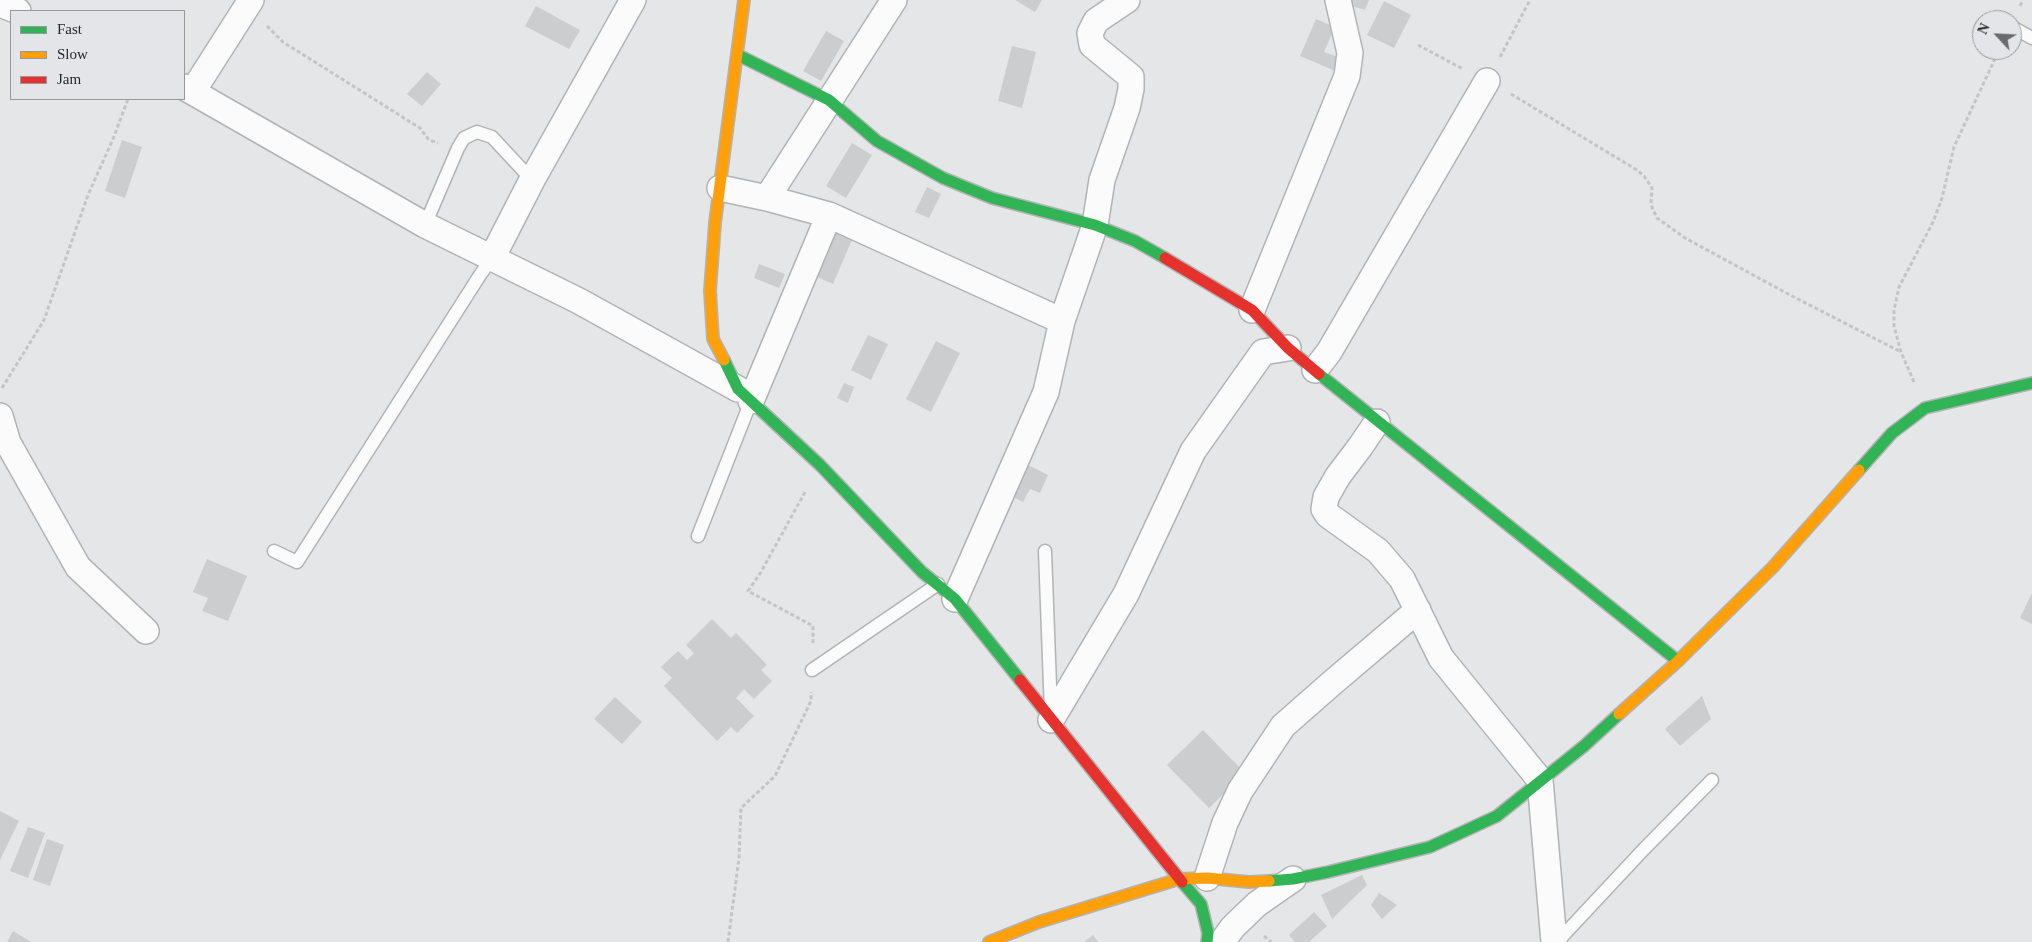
<!DOCTYPE html>
<style>
body{margin:0}
#map{position:relative;width:2032px;height:942px;overflow:hidden;background:#e5e6e7;font-family:"Times New Roman",serif}
canvas{display:block}
.legend{position:absolute;left:10px;top:10px;width:175px;height:90px;box-sizing:border-box;background:#e4e5e8;border:1px solid #98999c;margin:0;padding:6px 9px;list-style:none;font-size:15px;color:#272829}
.legend li{display:flex;align-items:center;gap:10px;height:25px}
.legend b{width:25px;border:1px solid #98999c}
.north{position:absolute;left:1972px;top:10px;width:50px;height:50px;box-sizing:border-box;background:#e4e5e8;border:1px solid #98999c;border-radius:50%;rotate:295deg;font-size:14px;font-weight:700;line-height:20px;text-align:center;color:#272829}
.north::after{content:'';display:block;margin:auto;width:18px;height:22px;background:#6a6a6c;clip-path:polygon(50% 0,100% 100%,50% 72%,0 100%)}
</style>
<div id="map">
<canvas width="2032" height="942"></canvas>
<ul class="legend">
<li><b style="height:6px;background:#30b455"></b>Fast</li>
<li><b style="height:6px;background:#ff9f0a"></b>Slow</li>
<li><b style="height:6px;background:#e5322d"></b>Jam</li>
</ul>
<div class="north">N</div>
</div>
<script>
const g = document.querySelector('canvas').getContext('2d');
g.lineJoin = 'round';
function paint(path, color) { g.fillStyle = color; g.fill(path, 'evenodd'); }
const shape = rows => new Path2D(rows.map(r => 'M' + r).join(''));
function trace(path, color, width, dash) { g.strokeStyle = color; g.lineWidth = width; g.lineCap = dash ? 'butt' : 'round'; g.setLineDash(dash || []); g.stroke(path); }
const building = shape([
 [1015,0,1042,0,1035,12],
 [1346,0,1369,0,1365,10,1345,4],
 [1384,1,1411,15,1394,48,1367,35],
 [536,6,580,30,569,49,525,26],
 [1316,19,1335,27,1324,52,1340,58,1340,73,1300,56],
 [826,31,844,41,821,81,803,71],
 [1012,46,1036,52,1022,108,998,101],
 [427,72,441,84,422,106,407,94],
 [122,140,142,147,125,198,105,191],
 [852,143,872,155,846,198,826,186],
 [927,187,941,194,929,218,915,212],
 [836,233,852,240,833,284,817,277],
 [759,264,785,274,779,288,754,278],
 [868,335,888,344,871,380,851,370],
 [936,341,960,353,931,412,906,399],
 [844,383,854,387,848,403,837,398],
 [1024,463,1048,475,1040,493,1030,489,1023,502,1009,495],
 [207,559,247,576,228,621,202,611,208,598,193,592],
 [2032,593,2032,624,2020,618],
 [712,619,731,638,736,633,767,665,761,670,772,681,754,699,744,689,736,698,754,716,737,733,731,727,717,741,664,686,672,678,661,667,678,651,687,660,694,653,686,645],
 [1702,696,1711,719,1680,746,1665,729],
 [615,697,642,722,622,744,594,719],
 [1203,730,1245,773,1209,808,1167,765],
 [0,811,19,821,0,860],
 [28,827,45,833,28,878,10,871],
 [47,839,64,845,50,886,33,880],
 [1362,875,1367,885,1332,919,1321,895],
 [1379,893,1397,905,1382,919,1371,905],
 [1314,912,1327,926,1309,942,1295,942,1289,935],
 [13,931,31,942,7,942],
 [1093,935,1098,942,1084,942]
]);
const path = shape([
 [2020,6,2023,0],
 [267,26,283,42,420,128,429,140,438,143],
 [1418,45,1463,69],
 [1500,57,1530,0],
 [1511,94,1637,170,1644,176,1652,188,1651,205,1657,218,1685,238,1792,296,1901,352],
 [1914,382,1901,352,1894,326,1894,310,1899,287,1933,222,1942,198,1954,147,1999,50],
 [2,388,44,320,88,195,113,139,128,99],
 [805,492,761,572,748,591,813,626,813,643],
 [1264,936,1271,942],
 [728,942,739,858,741,808,775,776,811,701,811,692]
]);
const lane = shape([
 [2012,27,2032,38],
 [425,225,458,148,464,138,477,132,492,137,532,180],
 [698,536,751,401],
 [274,551,297,562,480,275,492,258],
 [1045,551,1051,713],
 [812,670,938,584],
 [1557,942,1644,849,1712,780]
]);
const street = shape([
 [0,4,18,11],
 [184,87,425,225,579,301,738,389],
 [193,91,251,0],
 [720,188,767,198,829,215,1062,321],
 [767,198,894,0],
 [492,258,532,180,633,0],
 [1252,310,1347,76,1350,53,1338,0],
 [1315,370,1329,352,1487,81],
 [751,401,829,215],
 [0,416,8,443,78,567,146,631],
 [1377,422,1360,447,1338,476,1326,497,1324,509,1328,515,1378,551,1402,579,1441,658,1540,780,1554,942],
 [955,599,1046,392,1062,321,1095,225,1102,180,1127,108,1131,89,1131,77,1092,45,1090,33,1096,21,1127,0],
 [1051,720,1126,594,1193,451,1263,352,1288,348],
 [1207,878,1225,823,1240,791,1283,726,1332,683,1418,610],
 [1222,942,1233,927,1257,904,1293,879]
]);
const fast = shape([
 [738,55,829,100,877,141,943,178,992,198,1095,225,1135,241,1165,258],
 [724,360,738,389,820,465,922,572,955,599,1020,680],
 [1319,374,1678,661],
 [1859,470,1892,433,1925,408,2032,383],
 [1269,881,1293,879,1328,872,1430,847,1497,816,1584,746,1619,714],
 [1182,882,1201,904,1208,933,1207,942]
]);
const slow = shape([
 [724,360,713,339,710,291,715,223,744,0],
 [1619,714,1678,661,1773,567,1859,470],
 [989,942,1039,922,1179,879,1207,878,1249,882,1269,881]
]);
const jam = shape([
 [1165,258,1252,310,1288,348,1319,374],
 [1020,680,1182,882]
]);
paint(building, '#cccdce');
trace(lane, '#b2b3b4', 15);
trace(street, '#b2b3b4', 28);
trace(fast, '#b2b3b4', 14);
trace(slow, '#b2b3b4', 14);
trace(jam, '#b2b3b4', 14);
trace(path, '#c5c5c6', 3, [4, 2.5]);
trace(lane, '#fbfbfb', 12);
trace(street, '#fbfbfb', 25);
trace(fast, '#30b455', 11);
trace(slow, '#ff9f0a', 11);
trace(jam, '#e5322d', 11);
</script>
